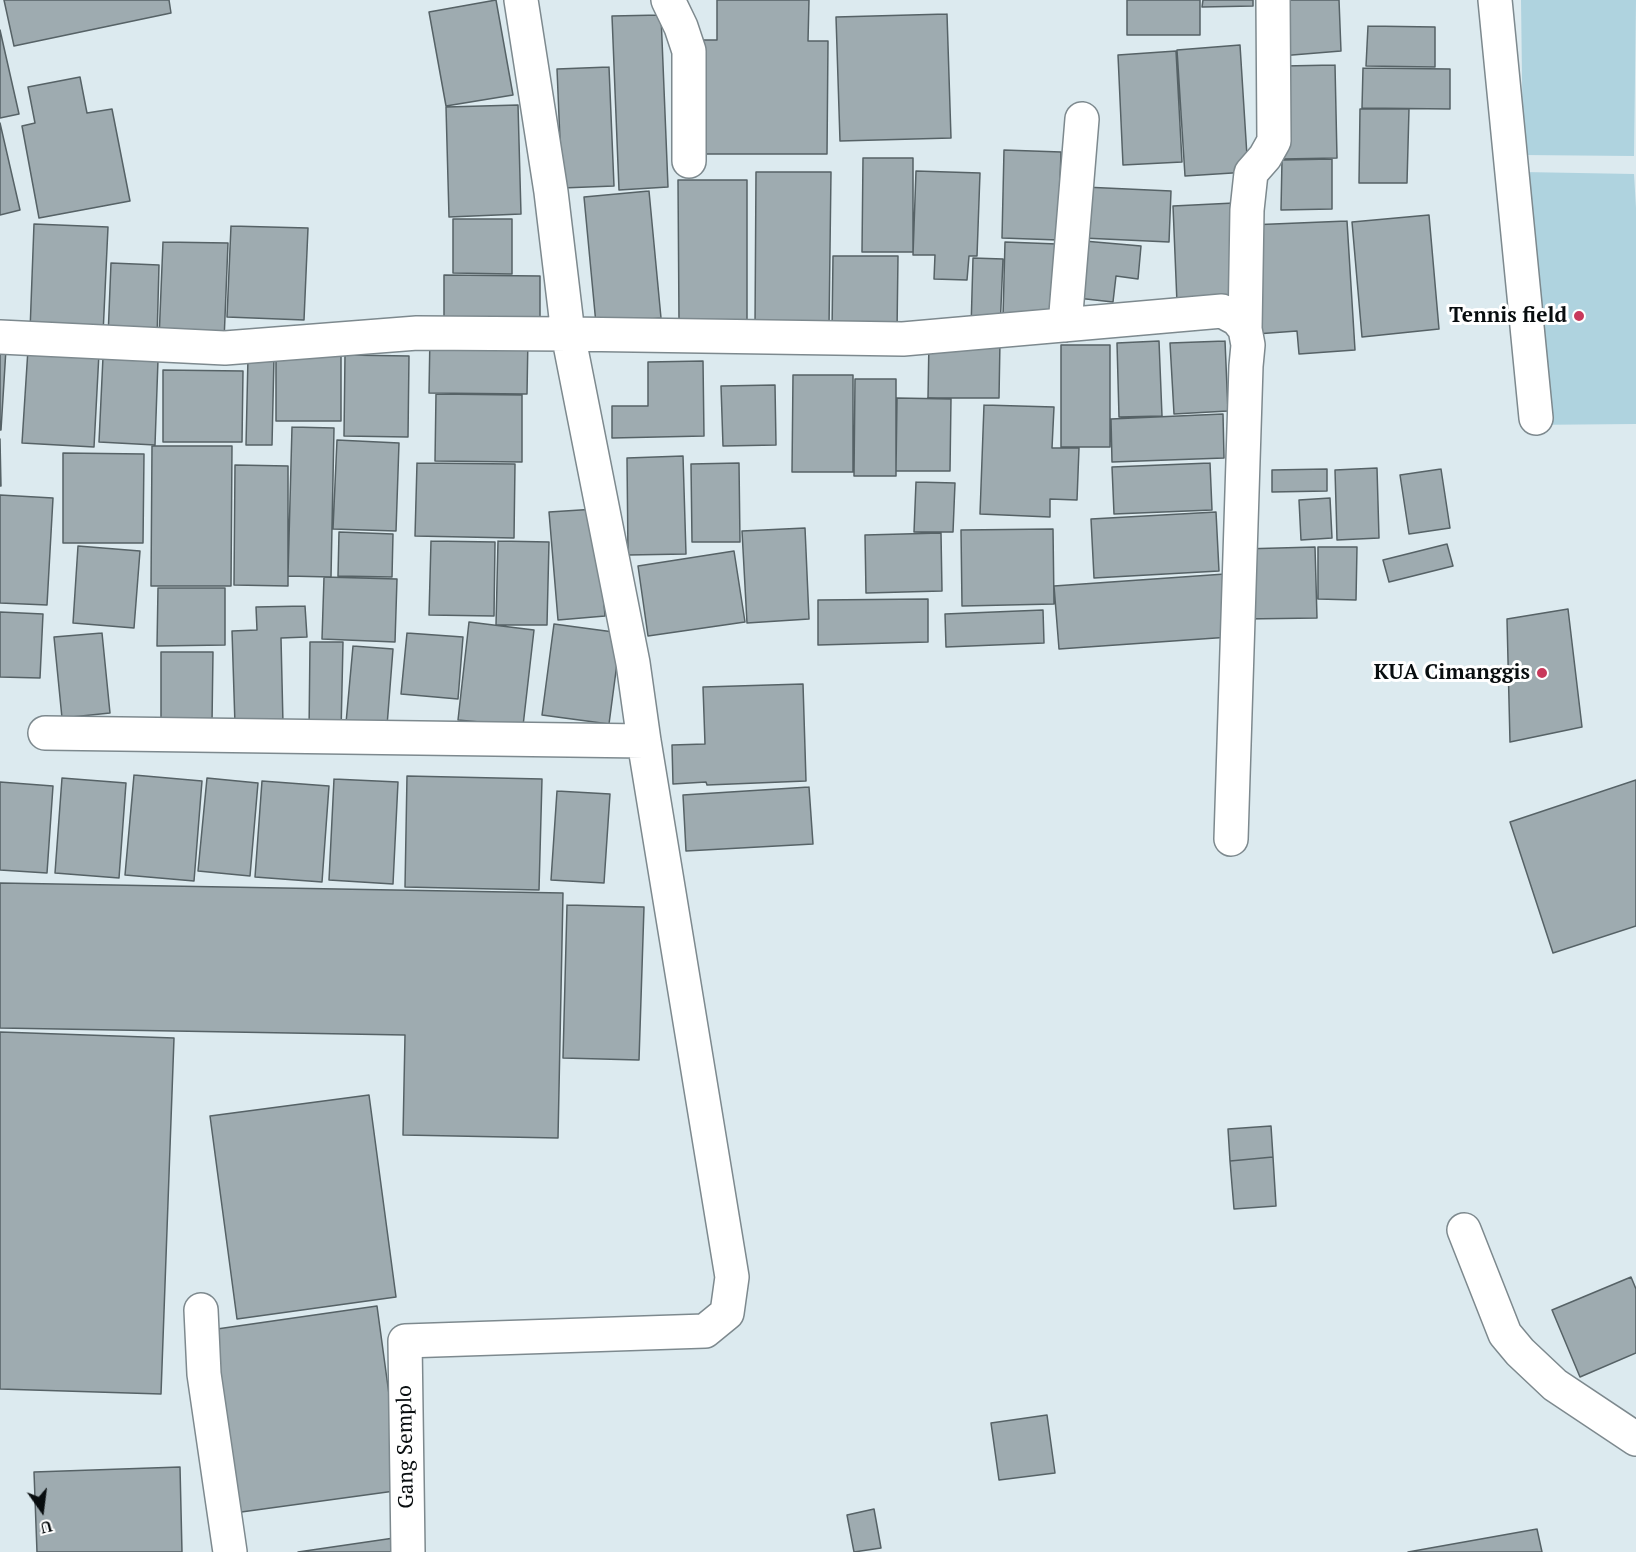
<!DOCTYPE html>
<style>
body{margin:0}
#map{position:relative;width:1636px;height:1552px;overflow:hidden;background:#dceaef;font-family:"PT Serif",serif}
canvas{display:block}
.north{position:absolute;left:12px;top:1480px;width:60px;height:60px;-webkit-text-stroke:4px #fff;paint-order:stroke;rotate:166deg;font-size:16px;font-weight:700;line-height:24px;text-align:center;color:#080d0f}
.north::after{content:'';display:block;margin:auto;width:21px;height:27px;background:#080d0f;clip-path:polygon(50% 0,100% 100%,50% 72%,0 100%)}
</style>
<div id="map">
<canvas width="1636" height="1552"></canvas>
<div class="north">U</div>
</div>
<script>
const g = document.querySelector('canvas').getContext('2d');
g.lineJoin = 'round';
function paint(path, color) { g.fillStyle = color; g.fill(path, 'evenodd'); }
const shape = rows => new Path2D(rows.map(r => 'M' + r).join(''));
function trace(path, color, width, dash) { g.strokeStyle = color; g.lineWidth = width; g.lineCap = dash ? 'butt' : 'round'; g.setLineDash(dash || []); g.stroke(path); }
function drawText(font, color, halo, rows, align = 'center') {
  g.font = font + ' "PT Serif",serif'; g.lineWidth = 6; g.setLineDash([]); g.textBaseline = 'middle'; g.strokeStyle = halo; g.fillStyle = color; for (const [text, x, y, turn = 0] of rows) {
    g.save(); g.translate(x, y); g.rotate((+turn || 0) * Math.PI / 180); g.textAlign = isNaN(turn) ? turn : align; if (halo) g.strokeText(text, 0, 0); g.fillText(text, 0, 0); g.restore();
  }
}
const green = shape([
 [1521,0,1636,0,1634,156,1523,155],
 [1523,172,1634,174,1636,208,1636,424,1522,425]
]);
const building = shape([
 [4,0,169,0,171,13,14,46,4,0],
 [496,0,513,95,446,106,429,12,496,0],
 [717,0,809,0,808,41,828,41,827,154,700,154,701,40,717,40,717,0],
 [1127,0,1200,0,1200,35,1127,35,1127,0],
 [1203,0,1253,0,1253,6,1202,7,1203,0],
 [1278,0,1339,0,1341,51,1280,56,1278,0],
 [947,14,951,138,840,141,836,17,947,14],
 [661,15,668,187,619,190,612,16,661,15],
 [1368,26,1435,27,1435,67,1366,66,1368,26],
 [0,30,19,114,0,118,0,30],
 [1240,45,1248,172,1185,176,1177,50,1240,45],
 [1176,51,1182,162,1123,165,1118,55,1176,51],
 [1335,65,1337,158,1282,159,1284,66,1335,65],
 [609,67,614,186,562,188,557,69,609,67],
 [1363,68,1450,69,1450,109,1362,108,1363,68],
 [80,77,87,113,112,109,130,201,39,218,22,126,35,123,28,87,80,77],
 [518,105,521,214,449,217,446,107,518,105],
 [1360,109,1409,109,1407,183,1359,183,1360,109],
 [0,123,20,210,0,215,0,123],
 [1004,150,1061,152,1058,240,1002,238,1004,150],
 [863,158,913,158,913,252,862,252,863,158],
 [1332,159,1332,209,1281,210,1282,160,1332,159],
 [916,171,980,173,977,256,969,256,967,280,934,279,935,255,913,255,916,171],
 [756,172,831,172,829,327,755,327,756,172],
 [678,180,747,180,747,321,679,321,678,180],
 [1084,187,1171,191,1169,242,1083,238,1084,187],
 [649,191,661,318,596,324,584,197,649,191],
 [1234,203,1238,300,1177,303,1173,206,1234,203],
 [1429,215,1439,329,1362,337,1352,222,1429,215],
 [453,219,512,219,512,274,453,273,453,219],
 [1347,221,1355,350,1299,354,1297,331,1256,334,1249,225,1347,221],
 [34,224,108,227,103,334,30,331,34,224],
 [231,226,308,228,304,320,227,317,231,226],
 [1084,241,1141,246,1138,279,1116,276,1113,302,1077,298,1084,241],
 [163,242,228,243,224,341,159,339,163,242],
 [1005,242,1057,244,1055,319,1003,317,1005,242],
 [833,256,898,256,897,332,832,332,833,256],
 [973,258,1003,259,1000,329,971,329,973,258],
 [111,263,159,265,157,339,108,337,111,263],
 [444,275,540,276,540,329,444,329,444,275],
 [430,335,528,336,527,394,429,393,430,335],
 [929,340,1000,341,999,398,928,398,929,340],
 [1159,341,1162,416,1119,417,1117,343,1159,341],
 [1225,341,1228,411,1174,414,1170,343,1225,341],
 [1061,345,1110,345,1110,447,1061,447,1061,345],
 [0,349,6,349,1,430,0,430,0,349],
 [28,349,99,353,94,447,22,443,28,349],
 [276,351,341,351,341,421,276,421,276,351],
 [345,355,409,356,408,437,344,436,345,355],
 [103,357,158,360,155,445,99,442,103,357],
 [248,357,274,357,272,445,246,445,248,357],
 [703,361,704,436,612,438,612,406,648,406,648,362,703,361],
 [163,370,243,371,242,442,163,442,163,370],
 [793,375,853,375,853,472,792,472,793,375],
 [855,379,896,379,896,476,854,476,855,379],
 [775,385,776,445,723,446,721,386,775,385],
 [436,394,522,395,522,462,435,461,436,394],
 [897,398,951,399,950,471,896,471,897,398],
 [984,405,1054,407,1052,448,1079,448,1077,500,1050,499,1050,517,980,514,984,405],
 [1223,414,1224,458,1112,462,1111,419,1223,414],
 [292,427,334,428,331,577,288,576,292,427],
 [0,439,1,486,0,486,0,439],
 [337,440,399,443,396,531,333,529,337,440],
 [152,446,232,446,231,586,151,586,152,446],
 [63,453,144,454,143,543,63,543,63,453],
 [683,456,686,554,628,555,627,458,683,456],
 [417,463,515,464,514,538,415,536,417,463],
 [739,463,740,542,692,542,691,464,739,463],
 [1210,463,1212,510,1114,514,1112,467,1210,463],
 [235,465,288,466,288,586,234,585,235,465],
 [1377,468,1379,538,1337,540,1335,470,1377,468],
 [1327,469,1327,491,1272,492,1272,470,1327,469],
 [1441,469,1450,528,1409,534,1400,475,1441,469],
 [916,482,955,483,953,532,914,532,916,482],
 [0,495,53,498,47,605,0,603,0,495],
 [1330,498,1332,538,1301,540,1299,500,1330,498],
 [596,509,605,616,558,620,549,512,596,509],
 [1216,512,1219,571,1094,578,1091,519,1216,512],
 [805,528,809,619,747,623,742,531,805,528],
 [1053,529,1054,604,962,606,961,530,1053,529],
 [339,532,393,534,392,577,338,576,339,532],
 [941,533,942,591,866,593,865,535,941,533],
 [431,541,495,542,494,616,429,615,431,541],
 [498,541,549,542,547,625,496,625,498,541],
 [1447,544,1453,566,1389,582,1383,560,1447,544],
 [78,546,140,551,134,628,73,623,78,546],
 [1315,547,1317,618,1244,619,1242,549,1315,547],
 [1318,547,1357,547,1356,600,1318,599,1318,547],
 [734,551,745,622,648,636,638,566,734,551],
 [1225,574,1230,637,1059,649,1054,586,1225,574],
 [324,577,397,579,395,642,322,639,324,577],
 [158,588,225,588,225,645,157,646,158,588],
 [928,599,928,642,818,645,818,600,928,599],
 [305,606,307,637,281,638,283,724,235,725,232,631,257,630,256,607,305,606],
 [1568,609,1582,727,1510,742,1507,619,1568,609],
 [1043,610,1044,643,946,647,945,614,1043,610],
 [0,612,43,614,40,678,0,677,0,612],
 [469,622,534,630,523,726,458,720,469,622],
 [554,624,621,633,609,724,542,715,554,624],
 [102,633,110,713,62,718,54,637,102,633],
 [407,633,463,637,458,699,401,694,407,633],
 [310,642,343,642,341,733,309,733,310,642],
 [353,646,393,649,387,726,346,723,353,646],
 [161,652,213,652,212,723,161,723,161,652],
 [803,684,806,781,707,785,706,782,673,784,672,745,705,744,703,687,803,684],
 [134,775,202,781,194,881,125,875,134,775],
 [407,776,542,779,539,890,405,887,407,776],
 [62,778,126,783,119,878,55,873,62,778],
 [207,778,258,783,250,876,198,871,207,778],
 [334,779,398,782,393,884,329,880,334,779],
 [1636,780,1636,926,1553,953,1510,822,1636,780],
 [262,781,329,786,322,882,255,877,262,781],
 [0,782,53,786,47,873,0,870,0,782],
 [809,787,813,844,686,851,683,795,809,787],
 [557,791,610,794,604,883,551,880,557,791],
 [0,883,563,893,558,1138,403,1135,405,1035,0,1028,0,883],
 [567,905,644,907,639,1060,563,1058,567,905],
 [0,1032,174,1038,161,1394,0,1389,0,1032],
 [369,1095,396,1297,237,1319,210,1116,369,1095],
 [1271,1126,1273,1157,1230,1161,1228,1129,1271,1126],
 [1273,1157,1276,1206,1234,1209,1230,1161,1273,1157],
 [1631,1277,1636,1289,1636,1353,1580,1377,1552,1310,1631,1277],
 [377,1306,402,1490,234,1513,210,1330,377,1306],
 [1047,1415,1055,1473,999,1480,991,1423,1047,1415],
 [180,1467,182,1552,37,1552,34,1472,180,1467],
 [874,1509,881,1548,854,1552,847,1515,874,1509],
 [1537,1529,1542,1552,1408,1552,1537,1529],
 [394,1538,396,1552,298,1552,394,1538]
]);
const minor = shape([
 [668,0,681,27,689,51,689,161],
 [1495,0,1536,418],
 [1065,325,1082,119],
 [1245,329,1247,210,1251,173,1265,157,1274,141,1273,0],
 [0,337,225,348,417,333,568,334,903,339,1222,311,1237,319,1245,329,1248,345,1246,366,1231,839],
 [45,733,644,741],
 [1464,1230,1505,1334,1520,1352,1555,1385,1636,1439],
 [201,1310,204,1374,230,1552],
 [408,1552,405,1341,705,1331,727,1313,732,1277,644,741,633,663,568,334,551,192,521,0]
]);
const markers = [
 [1579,316,6,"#c8395b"],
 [1542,673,6,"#c8395b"]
];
const poiNames = [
 ["Tennis field",1567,316],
 ["KUA Cimanggis",1530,673]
];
const streetNames = [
 ["Gang Semplo",406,1447,-91]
];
paint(green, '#afd3df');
paint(building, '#9eabb0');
trace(building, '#566266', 1.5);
trace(minor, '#7d898e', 36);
trace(minor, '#fff', 33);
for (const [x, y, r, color] of markers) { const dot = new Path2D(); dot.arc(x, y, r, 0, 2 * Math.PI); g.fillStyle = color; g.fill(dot); trace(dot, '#fff', 2); }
drawText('bold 21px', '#080d0f', '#fff', poiNames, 'right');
drawText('21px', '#080d0f', '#fff', streetNames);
</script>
